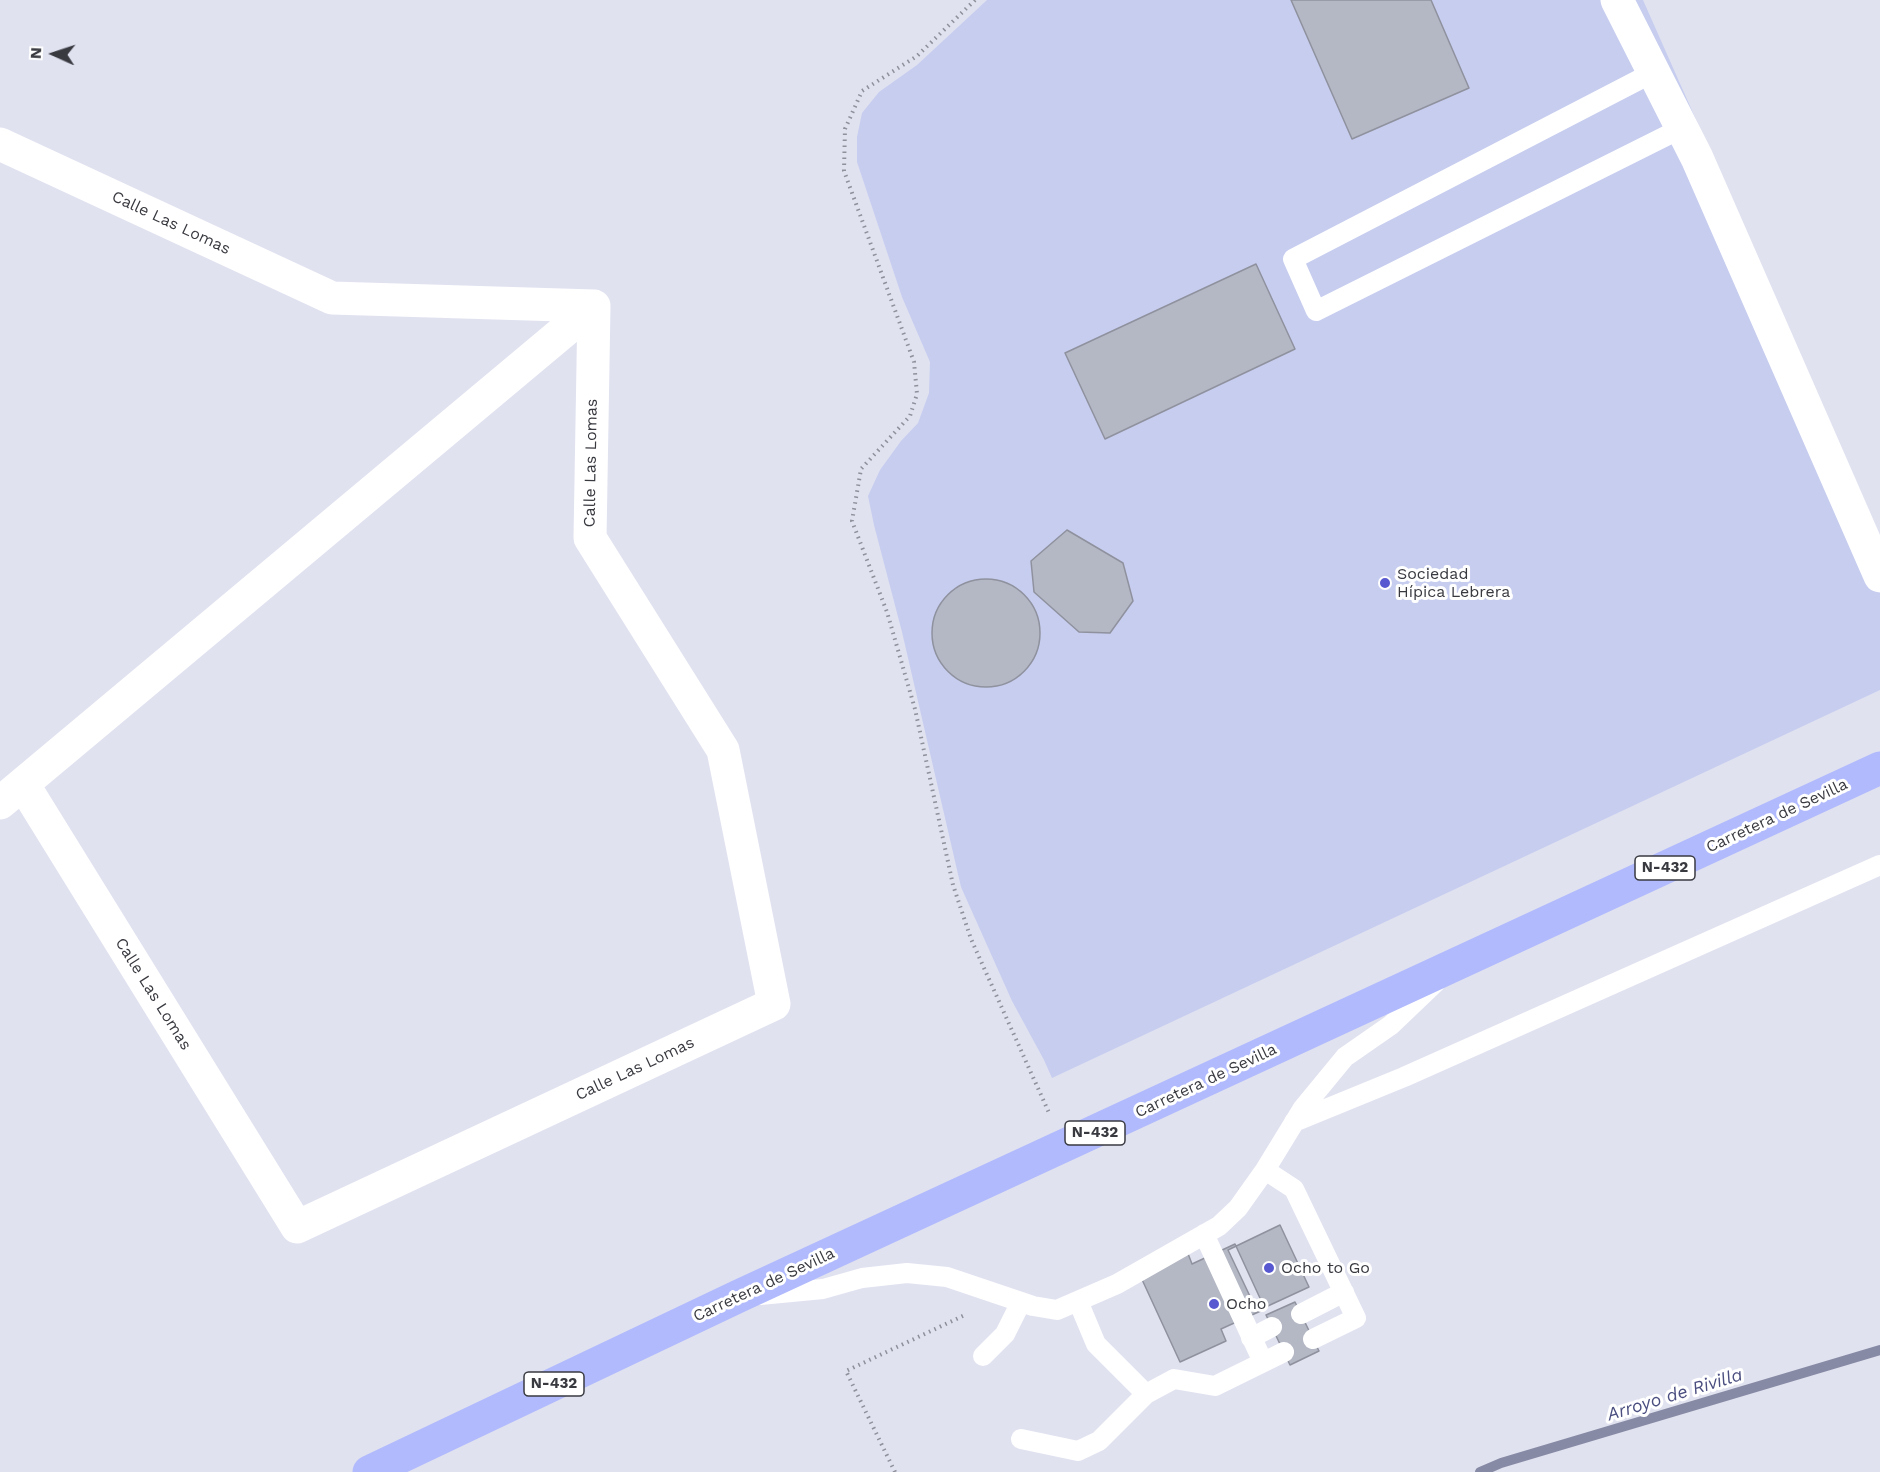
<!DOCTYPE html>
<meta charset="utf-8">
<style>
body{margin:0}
#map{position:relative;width:1880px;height:1472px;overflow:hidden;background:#e0e2f0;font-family:"Work Sans",sans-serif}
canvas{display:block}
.north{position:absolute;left:24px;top:24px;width:60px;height:60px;-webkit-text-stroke:4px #fff;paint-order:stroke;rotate:273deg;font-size:16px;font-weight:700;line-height:24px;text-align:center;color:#393a40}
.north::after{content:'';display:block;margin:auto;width:21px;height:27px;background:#393a40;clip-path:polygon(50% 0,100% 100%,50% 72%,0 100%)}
</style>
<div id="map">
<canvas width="1880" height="1472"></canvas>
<div class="north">N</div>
</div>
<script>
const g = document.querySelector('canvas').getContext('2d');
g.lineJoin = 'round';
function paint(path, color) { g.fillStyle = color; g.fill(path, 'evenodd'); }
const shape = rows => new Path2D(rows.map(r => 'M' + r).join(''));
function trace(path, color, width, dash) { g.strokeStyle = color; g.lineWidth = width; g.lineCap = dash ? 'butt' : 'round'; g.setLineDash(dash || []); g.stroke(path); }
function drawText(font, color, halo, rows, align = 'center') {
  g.font = font + ' "Work Sans",sans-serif'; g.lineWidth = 6; g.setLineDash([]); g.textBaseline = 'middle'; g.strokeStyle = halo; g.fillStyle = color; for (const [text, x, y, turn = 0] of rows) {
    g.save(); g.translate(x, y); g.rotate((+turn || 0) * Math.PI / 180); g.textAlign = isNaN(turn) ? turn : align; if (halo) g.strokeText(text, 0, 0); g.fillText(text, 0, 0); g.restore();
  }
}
const green = shape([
 [987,0,1643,0,1880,535,1880,690,1052,1078,1044,1060,1012,1001,961,887,902,632,874,525,868,496,880,470,901,441,918,423,929,393,930,362,902,297,857,162,857,137,862,113,879,92,917,65]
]);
const stream = shape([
 [1480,1472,1501,1463,1880,1350]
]);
const building = shape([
 [1291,0,1431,0,1469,88,1352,139,1291,0],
 [1256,264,1295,349,1105,439,1065,353,1256,264],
 [1067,530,1123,563,1133,601,1110,633,1079,632,1034,592,1031,561,1067,530],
 '932 633a54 54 0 1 1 108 0a54 54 0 1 1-108 0Z',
 [1280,1225,1309,1287,1257,1311,1228,1250,1280,1225],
 [1235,1244,1265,1309,1221,1329,1226,1341,1180,1362,1139,1273,1187,1251,1192,1264,1235,1244],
 [1295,1302,1319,1351,1290,1365,1266,1315,1295,1302]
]);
const path = shape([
 [975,0,917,56,862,91,845,129,844,171,914,362,917,394,910,416,861,469,852,521,887,612,915,709,953,885,971,939,1050,1115],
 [895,1472,846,1371,967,1314]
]);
const lane = shape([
 [1654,72,1293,259,1316,311,1682,128],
 [1294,1122,1404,1077,1880,865],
 [1265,1170,1294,1189,1356,1318,1313,1339],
 [1204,1234,1263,1362],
 [760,1295,823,1289,862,1278,907,1273,947,1277,1033,1306,1057,1310,1117,1284,1219,1226,1238,1208,1265,1170,1303,1108,1345,1057,1391,1025,1436,982],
 [1078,1301,1096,1344,1146,1394,1174,1379,1215,1386,1284,1352],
 [1301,1314,1344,1292],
 [1251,1338,1272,1327],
 [983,1356,1005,1334,1021,1302],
 [1021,1439,1078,1451,1099,1441,1146,1394]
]);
const street = shape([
 [1617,0,1697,158,1880,576],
 [0,144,332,298,594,306,590,538,723,750,774,1004,297,1227,23,784],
 [0,803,594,306]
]);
const highway = shape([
 [369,1472,739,1296,1880,768]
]);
const markers = [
 [1385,583,6,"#5858d0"],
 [1269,1268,6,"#5858d0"],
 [1214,1304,6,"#5858d0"]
];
const shields = [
 [1665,868,60],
 [1095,1133,60],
 [554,1384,60]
];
const shieldNames = [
 ["N-432",1665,868],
 ["N-432",1095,1133],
 ["N-432",554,1384]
];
const streetNames = [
 ["Calle Las Lomas",171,223,25],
 ["Calle Las Lomas",591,463,-89],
 ["Carretera de Sevilla",1777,816,-25],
 ["Calle Las Lomas",153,994,58],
 ["Calle Las Lomas",635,1069,-25],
 ["Carretera de Sevilla",1206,1081,-25],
 ["Carretera de Sevilla",764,1285,-25]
];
const poiNames = [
 ["Sociedad",1397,574],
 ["Hípica Lebrera",1397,592],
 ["Ocho to Go",1281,1268],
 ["Ocho",1226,1304]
];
const waterNames = [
 ["Arroyo de Rivilla",1675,1395,-17]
];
paint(green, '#c7cdef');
trace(stream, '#878aa4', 10);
paint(building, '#b4b7c4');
trace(building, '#8f929e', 1.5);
trace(path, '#8e909a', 4, [1.5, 4.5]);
trace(lane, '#fff', 20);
trace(street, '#fff', 33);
trace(highway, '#b1bafc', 33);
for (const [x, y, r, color] of markers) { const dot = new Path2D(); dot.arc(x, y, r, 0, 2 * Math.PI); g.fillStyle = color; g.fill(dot); trace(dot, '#fff', 2); }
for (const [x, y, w] of shields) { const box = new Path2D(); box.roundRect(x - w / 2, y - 12, w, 24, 4.5); g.fillStyle = '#fff'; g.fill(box); trace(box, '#393a40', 1.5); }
drawText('bold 15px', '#393a40', null, shieldNames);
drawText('16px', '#393a40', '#fff', streetNames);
drawText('16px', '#393a40', '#fff', poiNames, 'left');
drawText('italic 18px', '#4b4f80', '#fff', waterNames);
</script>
